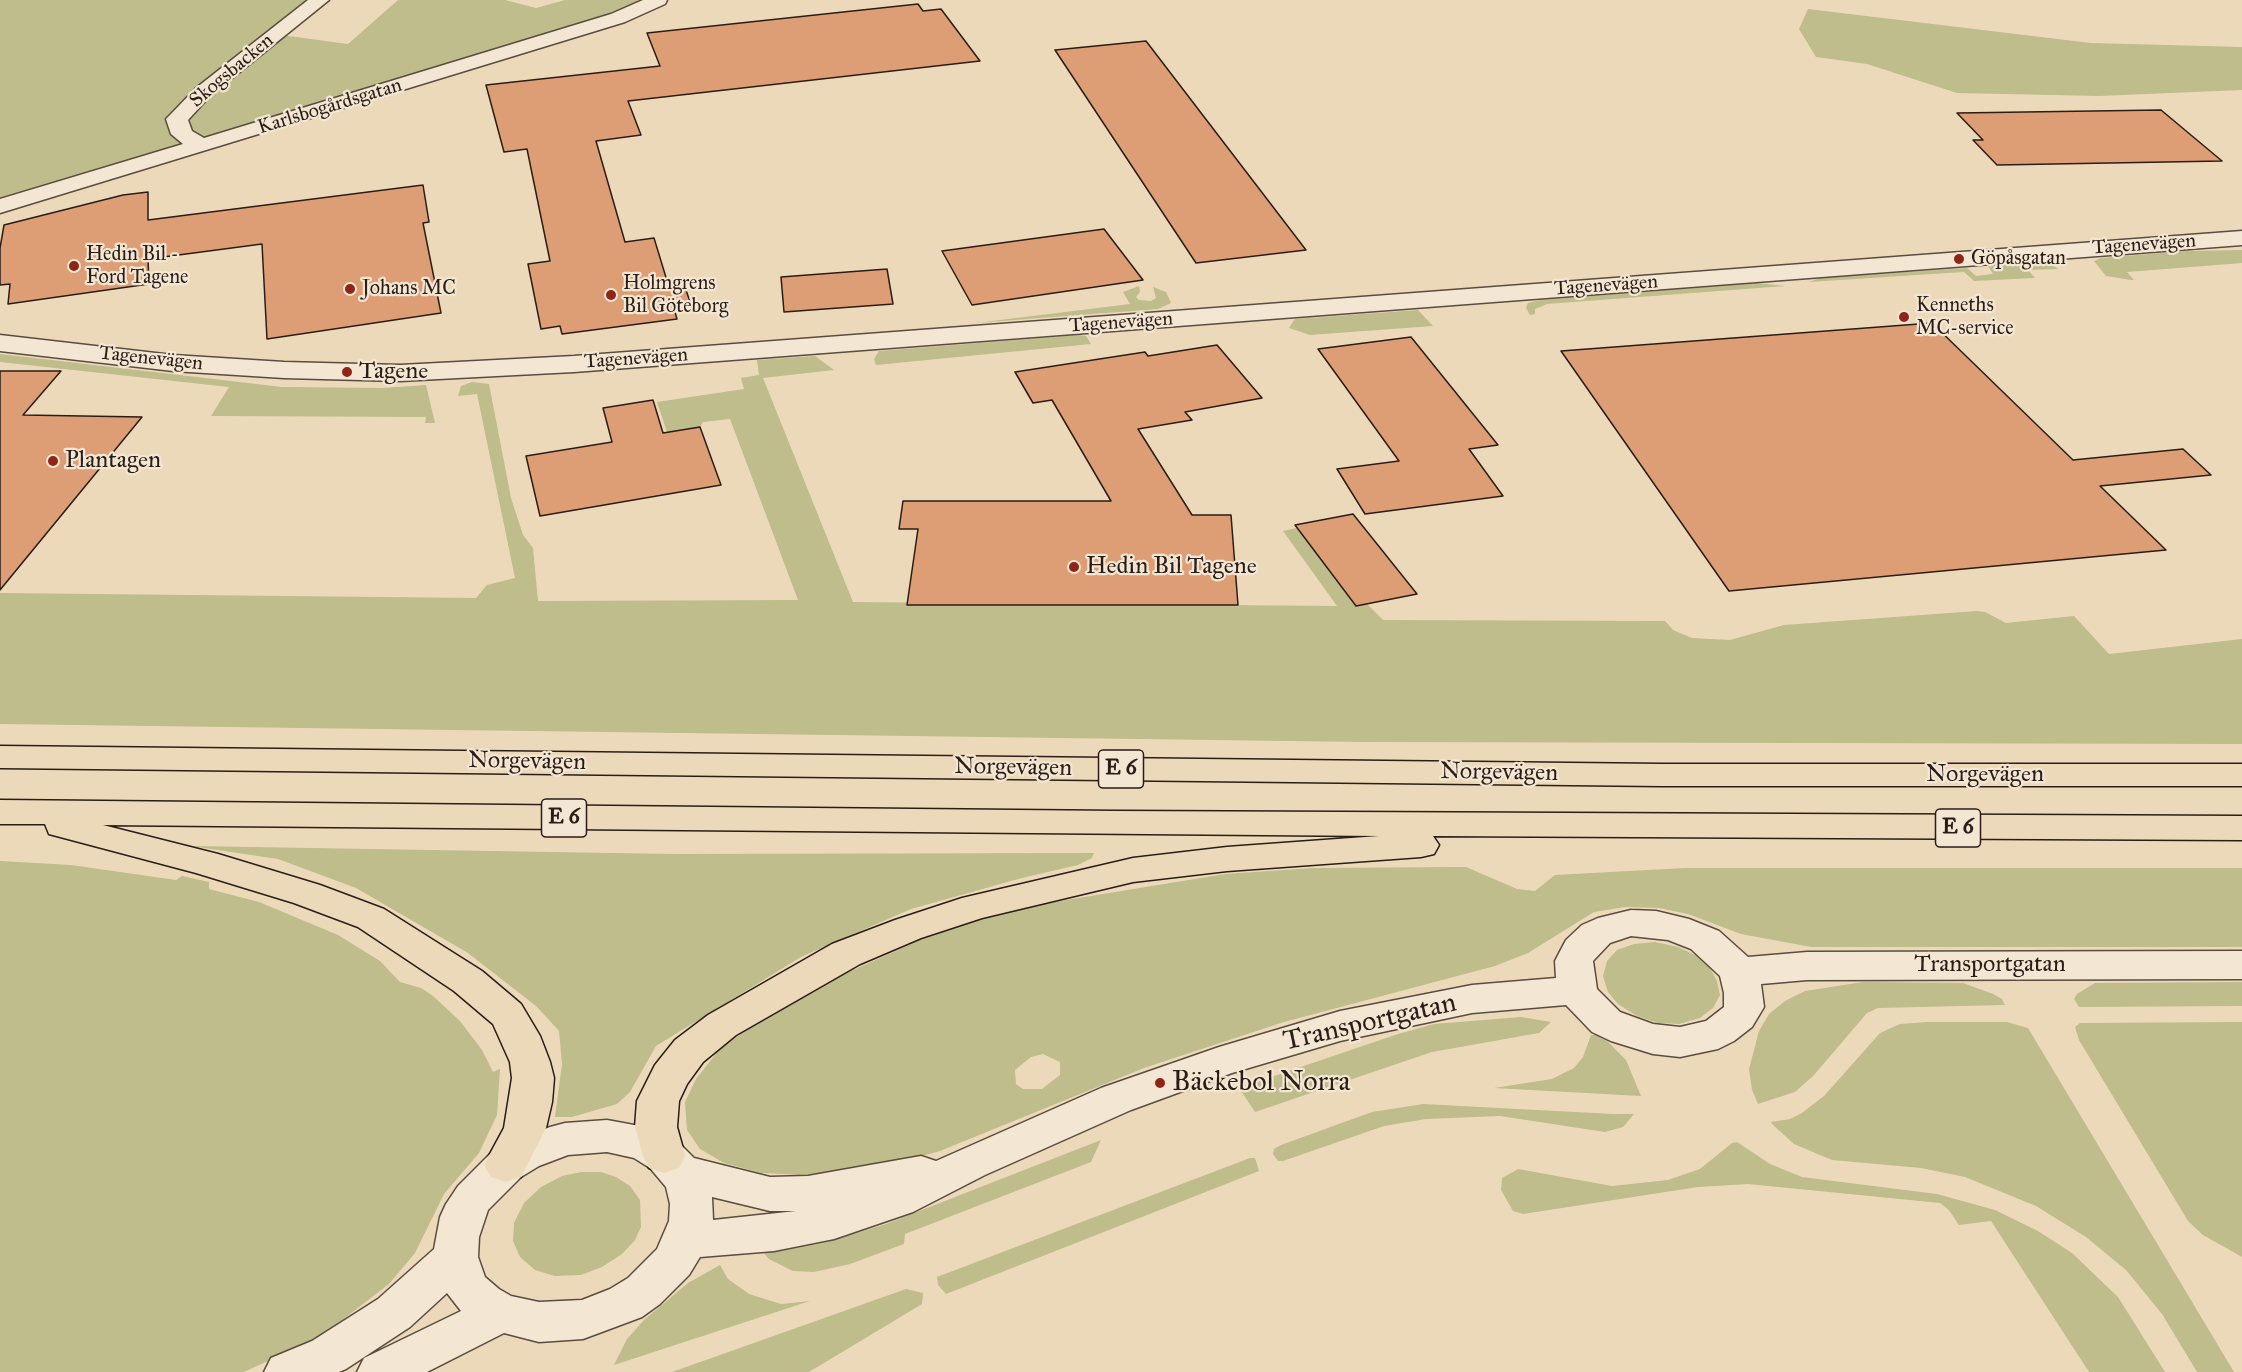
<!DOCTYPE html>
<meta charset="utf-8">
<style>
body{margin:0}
canvas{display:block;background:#ecd9ba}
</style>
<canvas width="2242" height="1372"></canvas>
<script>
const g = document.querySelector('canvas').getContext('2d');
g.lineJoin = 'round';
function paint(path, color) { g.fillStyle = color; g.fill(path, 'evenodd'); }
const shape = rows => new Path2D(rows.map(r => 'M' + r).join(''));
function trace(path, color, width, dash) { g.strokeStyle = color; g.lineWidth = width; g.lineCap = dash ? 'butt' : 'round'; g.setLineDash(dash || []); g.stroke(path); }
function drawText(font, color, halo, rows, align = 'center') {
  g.font = font + ' "IM FELL Great Primer",serif'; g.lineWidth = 4.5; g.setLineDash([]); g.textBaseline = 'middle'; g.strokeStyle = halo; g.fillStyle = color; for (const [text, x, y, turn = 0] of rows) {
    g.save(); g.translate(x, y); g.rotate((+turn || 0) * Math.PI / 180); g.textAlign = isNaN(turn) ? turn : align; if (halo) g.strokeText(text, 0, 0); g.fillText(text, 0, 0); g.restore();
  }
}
const green = shape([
 [0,0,325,0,281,35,348,44,398,0,505,0,536,8,565,0,638,0,630,7,576,28,0,199],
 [1808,9,2091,43,2242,47,2242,90,2099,96,1957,93,1867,64,1816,57,1799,29],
 [2242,250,2242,263,2127,272,2134,280,2131,280,2106,276,2094,261,2101,258,2186,251],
 [2043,262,2052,264,2058,269,2028,270,2035,278,1974,281,1964,272,1809,282,1820,278,1967,268,1976,276,1993,274,1988,266],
 [1757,283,1785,286,1547,304,1535,309,1535,314,1530,315,1526,308,1528,303,1541,300],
 [1139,286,1140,292,1136,297,1139,300,1151,301,1156,298,1153,287,1166,292,1171,303,1158,309,976,323,1130,304,1123,292],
 [1418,310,1433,326,1310,335,1289,328,1295,319],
 [1079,335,1086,336,1091,344,876,365,874,359,879,351],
 [0,354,282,387,382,388,426,385,435,423,425,423,426,417,211,416,229,387,0,362],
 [815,356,834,370,763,378,853,602,1337,606,1283,531,1297,528,1355,606,1367,604,1383,620,1665,621,1673,630,1692,638,1730,640,1784,625,1977,611,1985,612,2006,623,2074,616,2109,654,2242,639,2242,744,1364,742,0,724,0,593,476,598,487,585,515,578,477,394,458,396,461,386,472,382,489,384,511,498,523,535,533,548,538,601,798,600,730,419,703,422,700,427,667,432,657,402,744,389,741,378,759,375,757,360],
 [191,846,673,854,1094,853,1092,858,1078,865,1022,878,911,909,801,957,656,1046,630,1092,617,1104,572,1117,555,1117,562,1064,559,1031,536,1006,468,953,356,888,278,859],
 [0,861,71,865,176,880,182,876,209,882,209,889,259,902,338,935,380,961,400,982,421,988,433,996,460,1021,482,1050,493,1072,500,1069,497,1115,479,1153,444,1194,415,1253,389,1284,320,1337,244,1372,0,1372],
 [1466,867,1517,889,1535,891,1555,875,1685,868,2242,868,2242,947,1811,947,1741,934,1688,914,1659,908,1625,907,1594,912,1528,953,1495,966,1284,1022,1144,1068,940,1151,900,1162,855,1171,803,1175,761,1173,724,1163,700,1149,687,1130,685,1102,696,1079,718,1051,760,1020,815,987,927,937,1000,913,1048,903,1225,874,1313,868],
 [1043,1054,1060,1062,1060,1075,1042,1089,1023,1089,1016,1084,1015,1070,1031,1057],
 [1655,942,1678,947,1695,955,1710,968,1717,981,1720,995,1713,1008,1700,1018,1679,1024,1658,1023,1637,1016,1618,1004,1608,992,1603,976,1607,961,1617,950,1634,944],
 [1863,982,1963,983,1993,994,2002,999,2005,1005,1878,1008,1867,1013,1814,1075,1795,1092,1758,1104,1752,1090,1749,1069,1759,1031,1769,1014,1785,1001,1805,991],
 [2242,982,2242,1006,2079,1007,2074,999,2077,994,2095,983],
 [1521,1017,1551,1022,1539,1033,1432,1052,1255,1112,1239,1088,1398,1034,1434,1024],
 [1927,1022,2007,1022,2028,1028,2234,1372,2197,1372,2162,1314,2126,1270,2086,1237,2036,1206,1965,1177,1921,1168,1832,1160,1794,1144,1773,1125,1771,1122,1790,1119,1802,1113,1824,1096,1880,1033,1900,1024],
 [2242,1022,2242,1257,2203,1235,2188,1221,2079,1040,2075,1027,2080,1023],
 [1591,1035,1596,1035,1607,1041,1626,1060,1641,1096,1494,1088,1552,1079,1574,1068,1583,1057],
 [1423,1104,1613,1114,1634,1114,1623,1127,1605,1132,1500,1116,1426,1119,1384,1126,1283,1161,1278,1161,1273,1154,1274,1149,1281,1145,1372,1112],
 [1101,1140,1091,1162,905,1234,904,1244,850,1264,814,1272,793,1271,769,1259,763,1252,767,1249,781,1251,823,1243,886,1224],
 [1737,1142,1770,1164,1802,1177,1937,1194,1995,1210,2038,1231,2072,1253,2118,1297,2165,1372,2089,1372,1991,1221,1959,1225,1949,1210,1940,1203,1748,1184,1698,1187,1523,1214,1513,1211,1501,1190,1502,1178,1518,1169,1612,1186,1668,1180,1700,1169,1732,1143],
 [1250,1158,1255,1158,1259,1171,946,1294,938,1285,937,1277],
 [581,1172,601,1172,616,1177,630,1186,640,1200,641,1227,635,1240,622,1254,602,1267,581,1275,555,1276,535,1270,520,1257,513,1241,514,1223,524,1203,541,1187,562,1176],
 [720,1265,728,1279,749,1294,781,1304,810,1301,614,1365,627,1339,644,1320,688,1283],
 [906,1289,923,1293,922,1304,809,1372,672,1372]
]);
const building = shape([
 [918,4,923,11,941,9,980,61,628,101,641,135,596,141,625,242,654,238,668,284,683,282,692,307,674,309,677,319,562,334,560,326,541,329,528,264,550,261,527,149,504,152,486,85,660,66,647,33,918,4],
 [1146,41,1306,250,1196,263,1055,50,1146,41],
 [2161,110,2222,161,1997,165,1973,140,1983,140,1957,113,2161,110],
 [423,185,429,222,423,223,441,313,267,339,262,244,148,259,149,284,8,304,10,284,0,285,0,248,4,225,123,195,148,192,148,220,423,185],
 [1104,229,1143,280,972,305,942,251,1104,229],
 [887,269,893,304,784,312,781,277,887,269],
 [1932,323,2073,460,2183,449,2211,475,2100,486,2166,550,1729,591,1561,351,1932,323],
 [1411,337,1498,445,1469,449,1503,496,1365,514,1337,469,1399,461,1318,349,1411,337],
 [1217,345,1262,398,1185,412,1192,420,1138,429,1192,515,1231,515,1238,605,907,605,918,529,899,529,903,501,1111,501,1052,400,1033,403,1015,372,1145,352,1148,356,1217,345],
 [0,371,61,371,23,415,142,417,0,590,0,371],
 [653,400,663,433,700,427,721,485,540,516,526,456,612,442,603,408,653,400],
 [1353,514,1417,594,1356,606,1295,525,1353,514]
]);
const minor = shape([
 [308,0,329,0,210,96,188,120,192,131,204,138,611,14,643,0,667,0,665,4,625,22,0,213,0,199,183,144,171,134,166,119,170,115,196,88,308,0],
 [2242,231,2242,245,574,372,400,381,284,378,173,371,0,351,0,335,173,355,284,362,400,365,574,356,2242,231],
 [1631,910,1656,911,1689,919,1719,931,1748,957,1807,952,2242,951,2242,979,1807,980,1761,984,1764,1007,1752,1027,1734,1041,1718,1049,1680,1057,1653,1054,1611,1041,1592,1032,1566,1005,1472,1013,1340,1041,1232,1073,1131,1110,985,1175,913,1212,834,1239,774,1251,700,1257,689,1275,660,1304,642,1317,583,1339,539,1342,504,1333,427,1372,357,1372,364,1358,461,1311,447,1293,410,1327,346,1369,339,1372,264,1372,271,1358,312,1341,378,1299,434,1249,440,1217,446,1204,458,1186,491,1153,509,1142,550,1127,565,1123,607,1120,645,1127,680,1144,694,1158,770,1177,808,1176,921,1156,936,1161,1101,1088,1219,1047,1340,1011,1472,985,1556,978,1555,961,1566,940,1582,925,1598,918,1631,910],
 [1631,936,1668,940,1691,949,1720,976,1724,993,1724,1007,1706,1021,1680,1027,1653,1024,1620,1012,1597,989,1593,961,1610,943,1631,936],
 [607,1152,634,1158,650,1168,666,1187,670,1204,669,1221,657,1249,628,1278,610,1289,582,1300,539,1302,511,1296,499,1289,485,1277,478,1257,479,1237,488,1210,521,1177,539,1166,568,1155,607,1152],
 [712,1197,770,1211,796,1211,713,1220,712,1197]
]);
const highway = shape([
 [0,746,1662,764,2242,764,2242,786,1662,786,0,768,0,746],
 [0,800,1117,811,2242,816,2242,840,1433,836,1439,845,1434,854,1421,857,1227,871,1133,882,982,918,921,938,860,964,736,1035,703,1062,687,1084,679,1101,677,1127,685,1156,679,1168,664,1173,649,1168,643,1156,635,1127,637,1101,655,1065,675,1040,708,1015,832,944,895,920,962,898,1133,858,1227,847,1379,836,103,825,218,854,320,885,384,909,482,971,521,1004,540,1036,550,1062,554,1078,552,1102,546,1128,521,1177,506,1182,491,1177,484,1165,504,1128,512,1078,510,1062,493,1024,454,991,358,927,294,903,196,873,49,834,45,824,0,824,0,800]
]);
const markers = [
 [1959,259,6,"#8f2418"],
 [74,266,6,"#8f2418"],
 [350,289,6,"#8f2418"],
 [611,295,6,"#8f2418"],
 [1904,317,6,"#8f2418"],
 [347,372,6,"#8f2418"],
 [53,461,6,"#8f2418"],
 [1074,567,6,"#8f2418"],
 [1160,1083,6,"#8f2418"]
];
const farStreetnames = [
 ["Skogsbacken",232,71,-40],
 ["Karlsbogårdsgatan",330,107,-17],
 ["Tagenevägen",2144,245,-4],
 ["Tagenevägen",1606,286,-4],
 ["Tagenevägen",1121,323,-4],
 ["Tagenevägen",151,359,6],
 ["Tagenevägen",636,359,-4]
];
const farPoinames = [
 ["Hedin Bil -",86,255],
 ["Ford Tagene",86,278],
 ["Göpåsgatan",1971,259],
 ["Holmgrens",623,284],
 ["Bil Göteborg",623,307],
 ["Johans MC",362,289],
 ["Kenneths",1916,306],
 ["MC-service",1916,329]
];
const shields = [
 [1121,769,45],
 [564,818,45],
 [1958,828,45]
];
const shieldNames = [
 ["E 6",1121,769],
 ["E 6",564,818],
 ["E 6",1958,828]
];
const poiNames = [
 ["Tagene",359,372],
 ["Plantagen",65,461],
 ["Hedin Bil Tagene",1086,567]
];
const streetNames = [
 ["Norgevägen",527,762,1],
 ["Norgevägen",1013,768,1],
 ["Norgevägen",1499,773,1],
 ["Norgevägen",1985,775],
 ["Transportgatan",1990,965]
];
const nearStreetnames = [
 ["Transportgatan",1370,1023,-13]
];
const nearPoinames = [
 ["Bäckebol Norra",1172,1083]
];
paint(green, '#bebd8b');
paint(building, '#de9e75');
trace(building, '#2a1d18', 1.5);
trace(minor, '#5a4c40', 3);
trace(highway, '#2a1d18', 3);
paint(minor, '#f3e6d2');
paint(highway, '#ecd9ba');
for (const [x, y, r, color] of markers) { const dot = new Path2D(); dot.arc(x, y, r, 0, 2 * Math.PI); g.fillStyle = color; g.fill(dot); trace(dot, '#f3e6d2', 2); }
drawText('20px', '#2a1d18', '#f3e6d2', farStreetnames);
drawText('20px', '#2a1d18', '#f3e6d2', farPoinames, 'left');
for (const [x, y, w] of shields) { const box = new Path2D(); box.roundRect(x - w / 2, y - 19, w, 38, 4.5); g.fillStyle = '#f3e6d2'; g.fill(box); trace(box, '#2a1d18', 1.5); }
drawText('bold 22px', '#2a1d18', null, shieldNames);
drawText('24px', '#2a1d18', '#f3e6d2', poiNames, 'left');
drawText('24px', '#2a1d18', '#f3e6d2', streetNames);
drawText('28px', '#2a1d18', '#f3e6d2', nearStreetnames);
drawText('28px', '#2a1d18', '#f3e6d2', nearPoinames, 'left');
</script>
